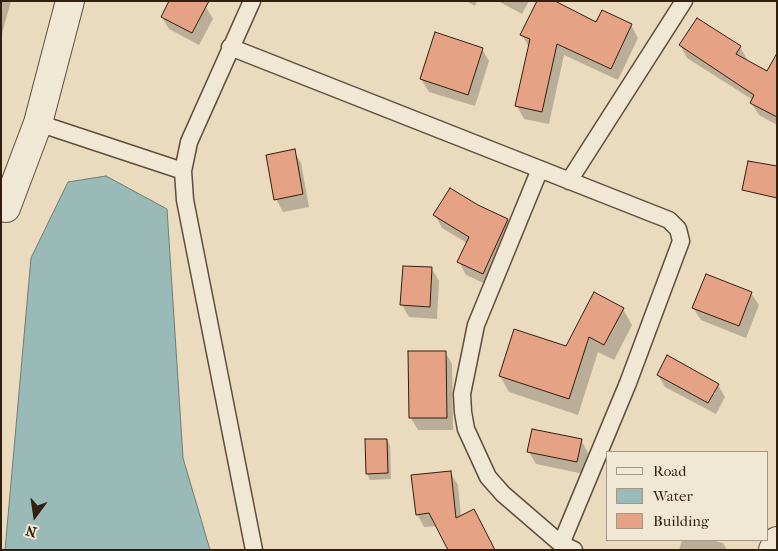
<!DOCTYPE html>
<style>
body{margin:0}
#map{position:relative;width:778px;height:551px;overflow:hidden;background:#eadabe;font-family:"IM FELL French Canon",serif}
canvas{display:block}
.frame{position:absolute;inset:0;border:2px solid #321f10;pointer-events:none}
.legend{position:absolute;left:606px;top:451px;width:162px;height:90px;box-sizing:border-box;background:#f1e7d5;border:1px solid #a59786;margin:0;padding:6px 9px;list-style:none;font-size:15px;color:#321f10}
.legend li{display:flex;align-items:center;gap:10px;height:25px}
.legend b{width:25px;border:1px solid #a59786}
.north{position:absolute;left:10px;top:491px;width:50px;height:50px;-webkit-text-stroke:4px #f1e7d5;paint-order:stroke;rotate:194deg;font-size:14px;font-weight:700;line-height:20px;text-align:center;color:#321f10}
.north::after{content:'';display:block;margin:auto;width:18px;height:22px;background:#321f10;clip-path:polygon(50% 0,100% 100%,50% 72%,0 100%)}
</style>
<div id="map">
<canvas width="778" height="551"></canvas>
<div class="frame"></div>
<ul class="legend">
<li><b style="height:6px;background:#f1e7d5"></b>Road</li>
<li><b style="height:14px;background:#99bab7"></b>Water</li>
<li><b style="height:14px;background:#e5a285"></b>Building</li>
</ul>
<div class="north">N</div>
</div>
<script>
const g = document.querySelector('canvas').getContext('2d');
g.lineJoin = 'round';
function paint(path, color) { g.fillStyle = color; g.fill(path, 'evenodd'); }
const shape = rows => new Path2D(rows.map(r => 'M' + r).join(''));
function trace(path, color, width, dash) { g.strokeStyle = color; g.lineWidth = width; g.lineCap = dash ? 'butt' : 'round'; g.setLineDash(dash || []); g.stroke(path); }
const water = shape([
 [106,176,167,209,183,458,210,550,5,550,31,258,68,182,106,176]
]);
const shadow = shape([
 [1,1,11,1,2,34,1,34],
 [466,1,477,1,475,6],
 [498,1,529,1,522,14],
 [206,7,213,19,199,45,169,29,162,17],
 [597,23,631,25,638,38,618,80,564,55,549,124,524,119,517,106,529,47,522,35],
 [680,45,740,47,747,59,746,61,777,78,777,125,759,115,751,103,753,100,687,58],
 [482,49,489,61,475,106,429,92,421,79],
 [294,151,301,163,309,207,283,212,276,199],
 [477,206,508,220,515,232,490,286,466,275,459,262,467,243,442,228,435,215],
 [432,269,439,281,437,319,409,317,402,305],
 [751,293,759,305,746,338,701,320,693,308],
 [623,309,632,325,614,360,598,352,578,415,509,392,500,376,567,348],
 [410,352,445,352,452,364,453,430,418,430,411,418],
 [658,375,718,385,725,397,716,414,665,387],
 [387,440,390,446,391,479,370,480,367,473],
 [581,440,588,453,584,474,536,464,529,452],
 [450,472,458,485,461,517,480,523,424,527,417,514],
 [682,540,711,540,723,543,727,550,679,550]
]);
const building = shape([
 [169,1,209,1,192,33,161,17,169,1],
 [537,1,555,1,596,22,602,10,632,24,611,69,557,44,542,112,515,106,530,39,520,35,537,1],
 [697,18,741,46,736,54,767,71,777,53,777,117,750,103,754,95,679,45,697,18],
 [435,32,483,48,468,95,420,79,435,32],
 [295,149,303,194,274,200,266,155,295,149],
 [748,161,777,166,777,198,742,190,748,161],
 [450,188,478,205,508,219,483,274,457,262,469,237,433,215,450,188],
 [403,266,432,267,430,307,400,305,403,266],
 [706,274,752,292,739,326,692,308,706,274],
 [594,292,624,308,604,345,589,337,569,399,499,376,514,329,566,346,594,292],
 [408,351,446,351,447,418,409,418,408,351],
 [667,355,719,384,708,403,657,375,667,355],
 [532,429,582,439,577,462,527,452,532,429],
 [365,439,387,439,388,473,366,474,365,439],
 [451,471,456,518,474,509,495,550,448,550,429,513,416,515,411,475,451,471]
]);
const lane = shape([
 [252,1,189,142,183,171,185,200,254,550],
 [230,47,669,220,678,229,681,241,628,383,561,544,574,550],
 [38,123,183,171],
 [540,169,476,325,462,394,463,412,466,429,488,477,503,494,561,544],
 [569,181,684,1]
]);
const street = shape([
 [6,208,38,123,70,1],
 [773,550,777,541]
]);
paint(water, '#99bab7');
trace(water, '#707c74', 1);
paint(shadow, '#0003');
paint(building, '#e5a285');
trace(building, '#321f10', 1);
trace(lane, '#604e3c', 19);
trace(street, '#604e3c', 30);
trace(lane, '#f1e7d5', 16);
trace(street, '#f1e7d5', 28);
</script>
